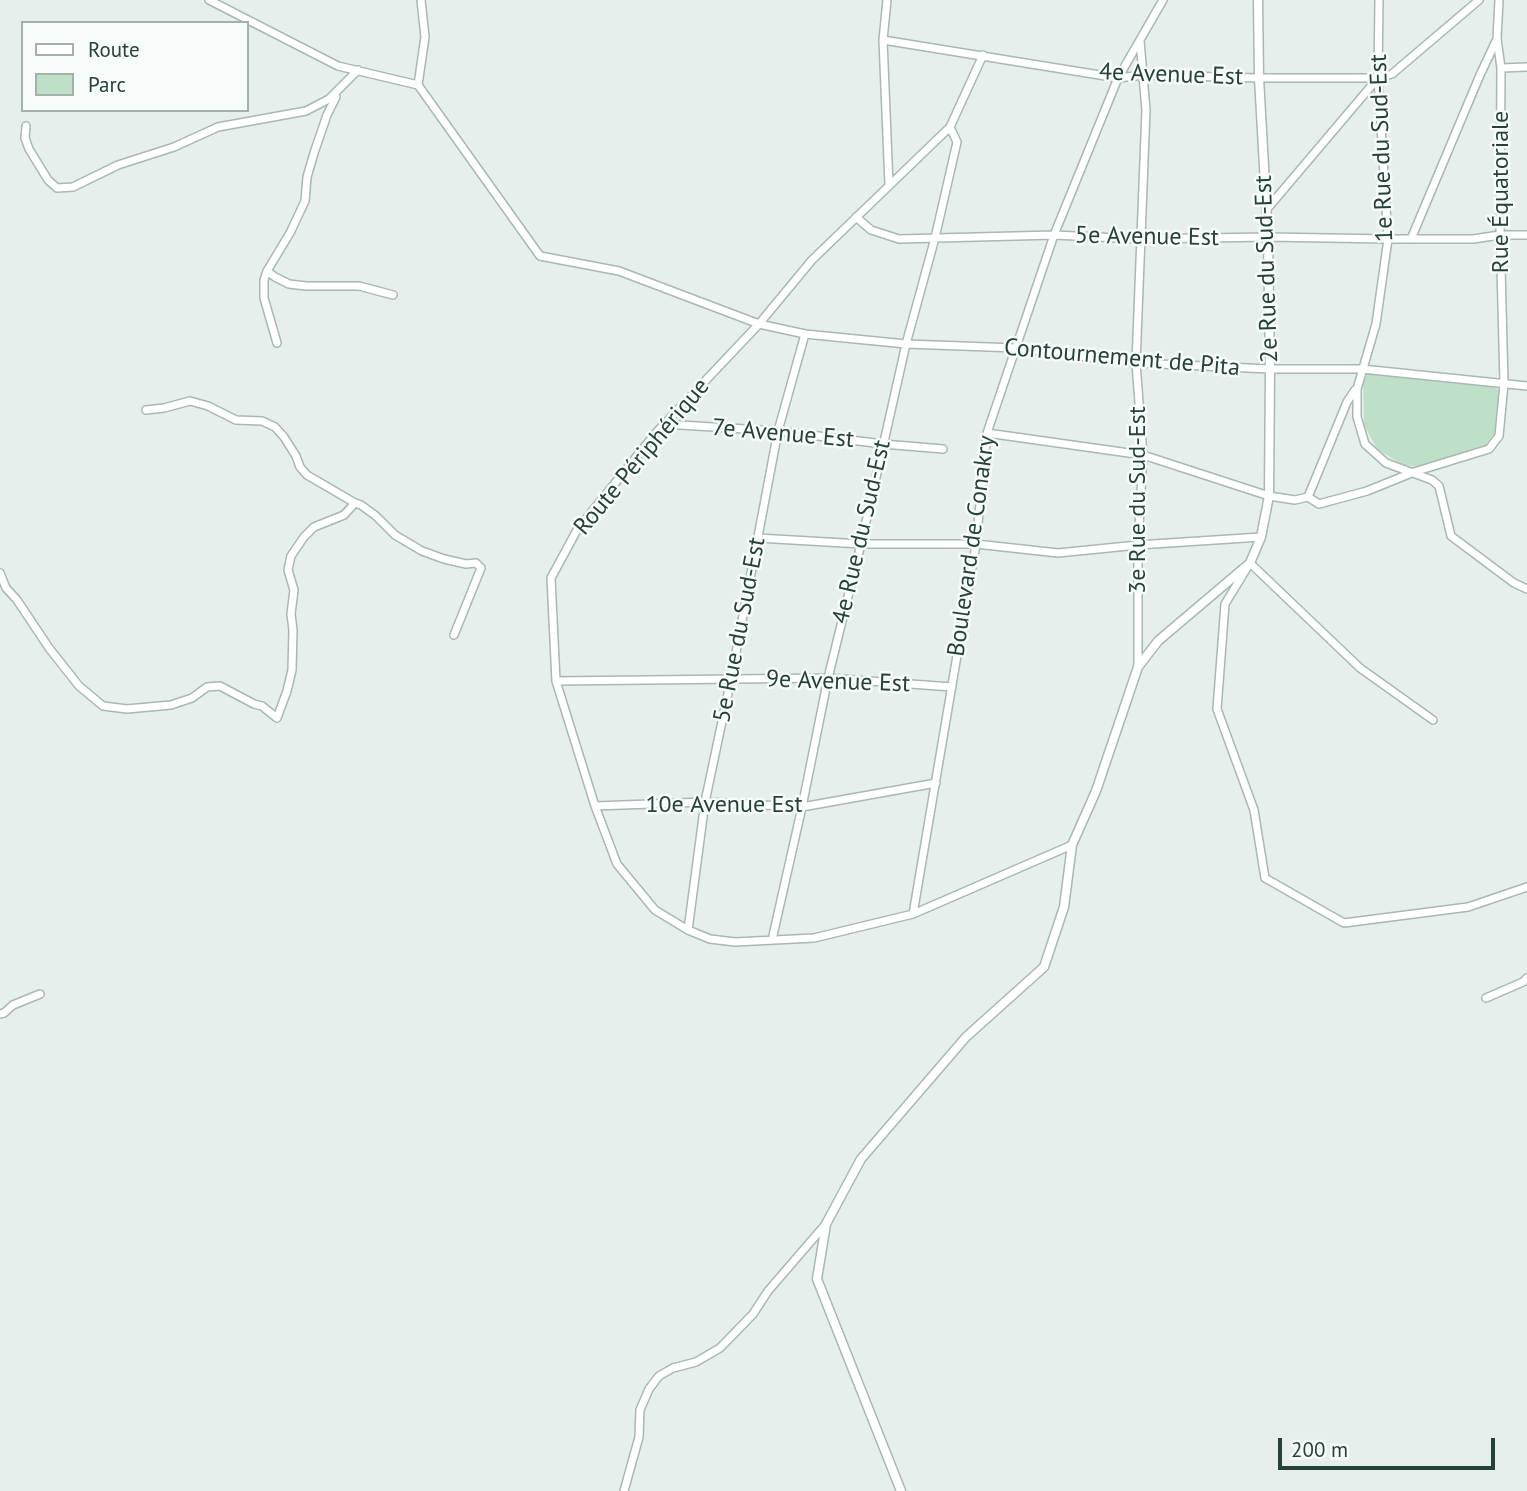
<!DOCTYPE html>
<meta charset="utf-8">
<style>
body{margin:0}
#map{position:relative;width:1527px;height:1491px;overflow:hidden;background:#e6efeb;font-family:"PT Sans",sans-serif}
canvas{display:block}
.legend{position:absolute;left:21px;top:21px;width:228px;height:91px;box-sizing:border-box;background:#f7fbf9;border:2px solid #a3b1ad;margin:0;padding:9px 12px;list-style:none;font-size:21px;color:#24423a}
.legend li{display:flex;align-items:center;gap:14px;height:35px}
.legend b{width:35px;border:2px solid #a3b1ad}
.scale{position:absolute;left:1278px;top:1438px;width:217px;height:32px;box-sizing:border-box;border:4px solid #24423a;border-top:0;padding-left:9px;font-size:21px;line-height:24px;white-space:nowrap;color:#24423a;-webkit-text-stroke:5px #f7fbf9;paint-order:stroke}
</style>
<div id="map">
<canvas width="1527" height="1491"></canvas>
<ul class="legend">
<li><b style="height:9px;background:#fff"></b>Route</li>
<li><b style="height:19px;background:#bfe0c8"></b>Parc</li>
</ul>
<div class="scale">200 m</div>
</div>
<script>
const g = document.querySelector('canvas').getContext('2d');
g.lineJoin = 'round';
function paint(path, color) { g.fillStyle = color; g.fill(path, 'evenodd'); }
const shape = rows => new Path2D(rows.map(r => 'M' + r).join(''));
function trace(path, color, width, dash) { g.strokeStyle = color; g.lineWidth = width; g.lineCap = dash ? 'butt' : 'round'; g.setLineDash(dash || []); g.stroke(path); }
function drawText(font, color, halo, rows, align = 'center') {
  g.font = font + ' "PT Sans",sans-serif'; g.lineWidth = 5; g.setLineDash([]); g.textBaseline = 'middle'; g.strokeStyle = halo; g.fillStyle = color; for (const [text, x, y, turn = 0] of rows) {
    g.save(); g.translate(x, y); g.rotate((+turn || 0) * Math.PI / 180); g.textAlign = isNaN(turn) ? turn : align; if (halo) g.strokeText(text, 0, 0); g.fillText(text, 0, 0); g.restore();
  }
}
const green = shape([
 [1370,373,1490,385,1499,390,1497,431,1482,449,1424,467,1403,465,1377,449,1364,425,1363,378]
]);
const minor = shape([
 [209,0,338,66,418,85,540,256,619,271,759,324,805,334,906,344,1016,348,1136,363,1270,369,1362,369,1527,386],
 [887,0,883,40,889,185],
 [1379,0,1378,78,1388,239,1376,324,1357,389,1357,417,1365,444,1386,463,1432,480,1439,486,1451,536,1514,583,1527,589],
 [883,40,1118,78,1144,75,1259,78,1378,78],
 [983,55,950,127,812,260,759,324,655,434,577,530,551,578,556,681,595,806,617,864,655,910,688,930,710,939,735,942,814,938,913,914,1072,845],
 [1501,68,1527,67],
 [418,85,425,37,421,0],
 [26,126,25,138,29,149,48,180,57,188,73,187,118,165,174,147,218,127,306,111,329,99,358,70],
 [1267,209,1378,78,1392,74,1479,0],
 [856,217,871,230,899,239,1054,235,1141,239,1268,237,1388,239,1473,239,1500,235,1527,235],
 [1411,239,1480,75,1496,41],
 [267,271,275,277,289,284,306,286,359,286,393,295],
 [277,343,264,298,264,280,267,271,290,233,305,201,307,177,314,153,327,115,336,97],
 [146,410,164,408,190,401,208,406,236,420,262,421,275,427,284,437,296,456,300,467,307,475,355,503],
 [664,424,778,431,883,444,943,449],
 [987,433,1143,455,1269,496,1295,500,1308,497,1347,402,1355,390],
 [1308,497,1319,504,1367,491,1414,472,1489,449,1499,436,1504,384,1500,228,1501,68,1497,39,1499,0],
 [758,538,861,544,976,544,1058,553,1138,545,1261,537],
 [0,573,6,588,17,600,49,648,79,686,103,706,127,709,171,705,192,698,207,687,220,686,254,704,262,706,277,718,287,691,292,670,293,630,291,614,294,590,288,570,291,556,304,537,314,527,344,515,355,503,361,505,376,516,395,535,422,551,444,559,466,564,476,563,481,568,454,635],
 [1138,667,1138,545,1143,455,1136,363,1146,110,1140,41],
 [556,681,828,678,952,687],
 [1433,720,1360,668,1250,563,1225,604,1217,709,1254,810,1265,878,1344,923,1468,907,1527,887],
 [595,806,705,802,802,807,936,783],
 [913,914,976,544,987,433,1054,235,1118,78,1163,0],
 [688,930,705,802,731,679,778,431,805,334],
 [772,940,802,807,828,678,861,544,906,344,935,238,957,142,950,127],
 [1486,998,1523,982,1527,978],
 [0,1014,4,1013,13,1005,40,994],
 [624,1491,639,1437,640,1410,649,1389,659,1376,673,1368,696,1362,720,1348,753,1314,768,1291,825,1225]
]);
const tertiary = shape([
 [901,1491,817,1279,826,1224,861,1159,966,1037,1044,967,1064,907,1072,845,1096,791,1138,667,1158,641,1250,563,1261,537,1269,496,1270,369,1268,237,1259,78,1258,0]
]);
const streetNames = [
 ["4e Avenue Est",1171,75,2],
 ["1e Rue du Sud-Est",1382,148,-92],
 ["Rue Équatoriale",1501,192,-90],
 ["5e Avenue Est",1147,237,1],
 ["2e Rue du Sud-Est",1267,269,-92],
 ["Contournement de Pita",1122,358,5],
 ["7e Avenue Est",783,434,5],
 ["Route Périphérique",642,457,-50],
 ["3e Rue du Sud-Est",1138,500,-90],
 ["4e Rue du Sud-Est",862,532,-77],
 ["Boulevard de Conakry",972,546,-82],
 ["5e Rue du Sud-Est",740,630,-79],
 ["9e Avenue Est",838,682,2],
 ["10e Avenue Est",724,805]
];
paint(green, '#bfe0c8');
trace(minor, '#a8b8b2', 10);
trace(tertiary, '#a8b8b2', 11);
trace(minor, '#fff', 7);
trace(tertiary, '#fff', 8);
drawText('24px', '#24423a', '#f7fbf9', streetNames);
</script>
